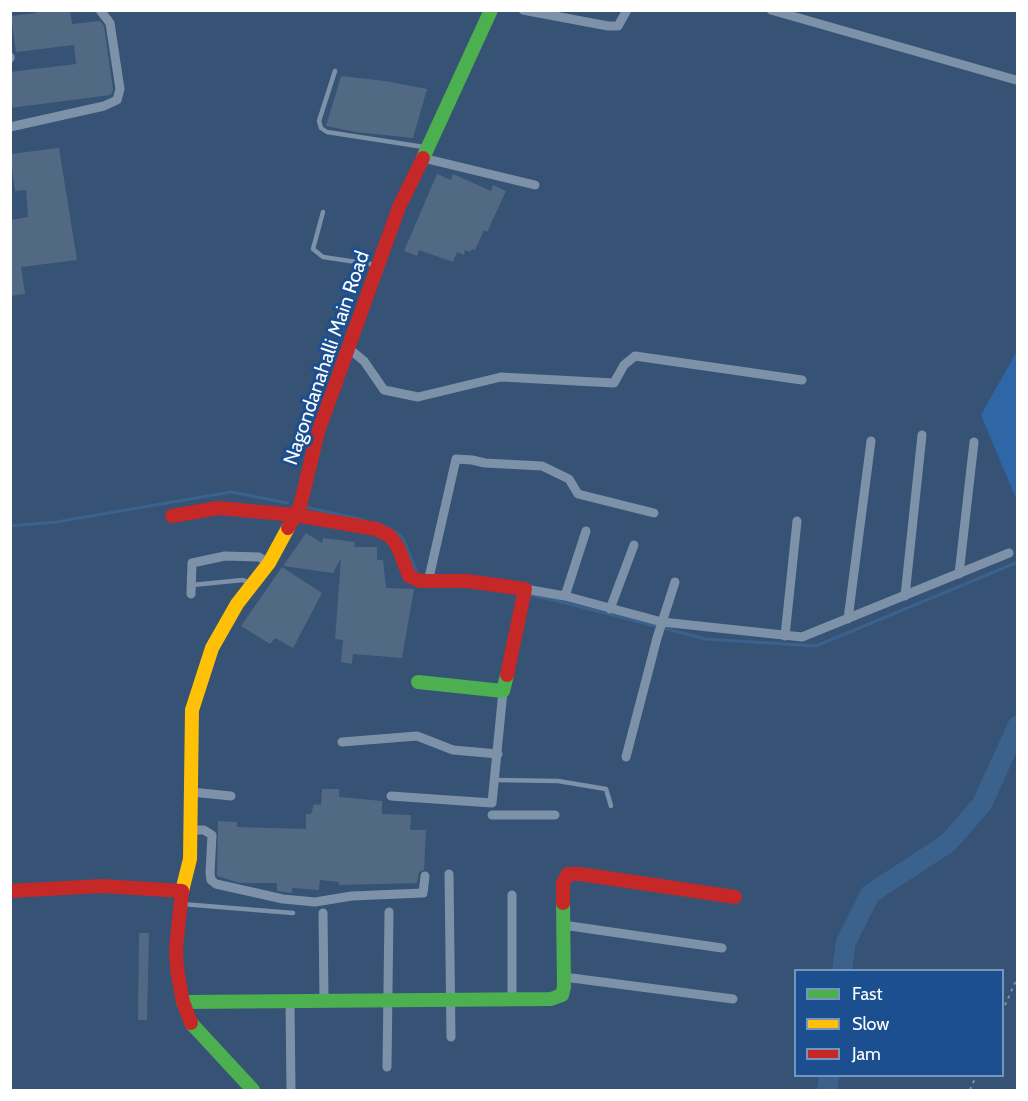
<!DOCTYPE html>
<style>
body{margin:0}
#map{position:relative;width:1028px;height:1101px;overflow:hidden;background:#365274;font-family:Cabin,sans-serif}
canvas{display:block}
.frame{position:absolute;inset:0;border:12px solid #fff;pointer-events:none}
.legend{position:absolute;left:794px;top:969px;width:210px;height:108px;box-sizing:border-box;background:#1b4f8f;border:2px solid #7695bc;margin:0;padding:8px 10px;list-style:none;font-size:18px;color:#fff}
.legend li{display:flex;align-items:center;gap:12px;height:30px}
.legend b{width:30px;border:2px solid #7695bc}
</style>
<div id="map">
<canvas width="1028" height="1101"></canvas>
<div class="frame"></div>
<ul class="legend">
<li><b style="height:8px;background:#4caf50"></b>Fast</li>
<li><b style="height:8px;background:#ffc107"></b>Slow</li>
<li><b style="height:8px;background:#c62828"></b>Jam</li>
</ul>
</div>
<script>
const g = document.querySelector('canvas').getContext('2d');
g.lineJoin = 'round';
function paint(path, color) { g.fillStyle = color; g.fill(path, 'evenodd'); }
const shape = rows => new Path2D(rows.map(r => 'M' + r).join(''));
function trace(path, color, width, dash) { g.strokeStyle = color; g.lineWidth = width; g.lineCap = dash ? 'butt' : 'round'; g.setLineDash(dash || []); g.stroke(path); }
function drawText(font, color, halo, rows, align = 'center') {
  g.font = font + ' Cabin,sans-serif'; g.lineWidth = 6; g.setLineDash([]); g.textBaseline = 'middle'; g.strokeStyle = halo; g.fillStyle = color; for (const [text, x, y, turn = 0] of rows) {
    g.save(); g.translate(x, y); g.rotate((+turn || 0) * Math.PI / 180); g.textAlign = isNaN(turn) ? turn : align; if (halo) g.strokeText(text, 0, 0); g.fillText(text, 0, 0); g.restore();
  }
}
const green = shape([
 [1017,351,1017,501,981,415]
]);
const stream = shape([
 [305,507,364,520],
 [377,523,390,529],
 [10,526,56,522,231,492,288,503],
 [395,532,403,538,417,573],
 [529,595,554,600,706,639,816,646,1018,562]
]);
const river = shape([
 [842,970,846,942,870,894,948,843,982,804,1018,725],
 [827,1090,829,1076]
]);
const building = shape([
 [35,10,70,10,72,24,100,21,104,26,113,89,111,95,10,108,10,72,76,64,74,45,16,52,11,16,36,13],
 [341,76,385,81,427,89,413,138,356,132,326,126],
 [59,148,77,260,21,267,25,294,10,296,10,220,28,217,26,190,15,191,10,154],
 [437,174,451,180,453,174,491,191,493,185,506,191,487,232,484,230,475,250,472,249,470,252,465,250,464,255,457,252,453,262,419,250,417,256,404,251],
 [306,533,322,543,323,538,355,542,354,547,377,547,377,560,383,560,386,588,414,589,402,658,353,654,352,664,341,662,343,640,335,639,341,558,333,573,283,566],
 [282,567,322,593,293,648,275,638,270,644,241,626],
 [322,789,339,789,339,797,382,801,382,814,411,815,410,830,426,830,424,870,419,872,417,883,339,885,339,882,320,880,319,890,292,888,292,893,277,891,277,883,240,883,217,876,218,821,237,822,237,827,306,829,306,814,311,814,314,804,321,805],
 [139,933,149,933,147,1020,138,1020]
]);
const path = shape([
 [1002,1012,1018,976],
 [970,1090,976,1076]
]);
const lane = shape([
 [335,71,319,121,321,128,327,132,424,147],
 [323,212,313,249,323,257,377,265],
 [192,585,243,580,251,584],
 [495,780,558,781,606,789,611,806],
 [182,904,293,913]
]);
const street = shape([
 [523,10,608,26,618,26,627,10],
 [771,10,1016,80],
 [10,57,10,58],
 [10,127,104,106,117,100,120,89,110,23,100,10],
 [423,158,535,185],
 [348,348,364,361,384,390,418,397,501,377,614,383,624,365,635,356,802,380],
 [959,574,974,442],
 [428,582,456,459,472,460,485,463,542,466,569,479,578,494,654,513],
 [525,589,565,596,662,622,802,637,1009,553],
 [191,594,192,563,225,556,259,557,269,563],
 [565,596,586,531],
 [905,596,922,435],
 [610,609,634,545],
 [848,619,871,441],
 [785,636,797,521],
 [342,742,417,736,453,750,498,754],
 [626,757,657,638,675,582],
 [191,792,231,796],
 [391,796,492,803,503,691],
 [492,815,555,815],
 [190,830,204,830,212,835,210,873,211,880,216,884,283,899,315,902,352,896,423,893,425,876],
 [449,874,451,1037],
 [512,895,512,999],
 [323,913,324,1001],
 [563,925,722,948],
 [564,977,733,999],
 [290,1001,291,1090],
 [387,1067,389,912]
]);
const fast = shape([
 [423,158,491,10],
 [418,682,503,691,507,675],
 [183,1002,551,999,562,995,564,987,563,903],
 [191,1023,253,1090]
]);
const slow = shape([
 [182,891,190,859,192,710,212,648,237,604,269,563,288,528]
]);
const jam = shape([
 [172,516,218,508,295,515,376,529,390,536,398,547,409,576,420,581,467,581,525,589,507,675],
 [288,528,300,506,318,432,399,207,423,158],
 [10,891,102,886,182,891,176,948,177,969,183,1002,191,1023],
 [563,903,563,883,568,874,580,874,735,897]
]);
const streetNames = [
 ["Nagondanahalli Main Road",327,358,-71]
];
paint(green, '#2f66a5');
trace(stream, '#3b618d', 3);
trace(river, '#3b618d', 20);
paint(building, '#526984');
trace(path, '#7d92a8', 2, [3, 4.5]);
trace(lane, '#7d92a8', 4.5);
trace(street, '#7d92a8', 9);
trace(fast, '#4caf50', 14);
trace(slow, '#ffc107', 14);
trace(jam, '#c62828', 14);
drawText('20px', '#fff', '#1b4f8f', streetNames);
</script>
